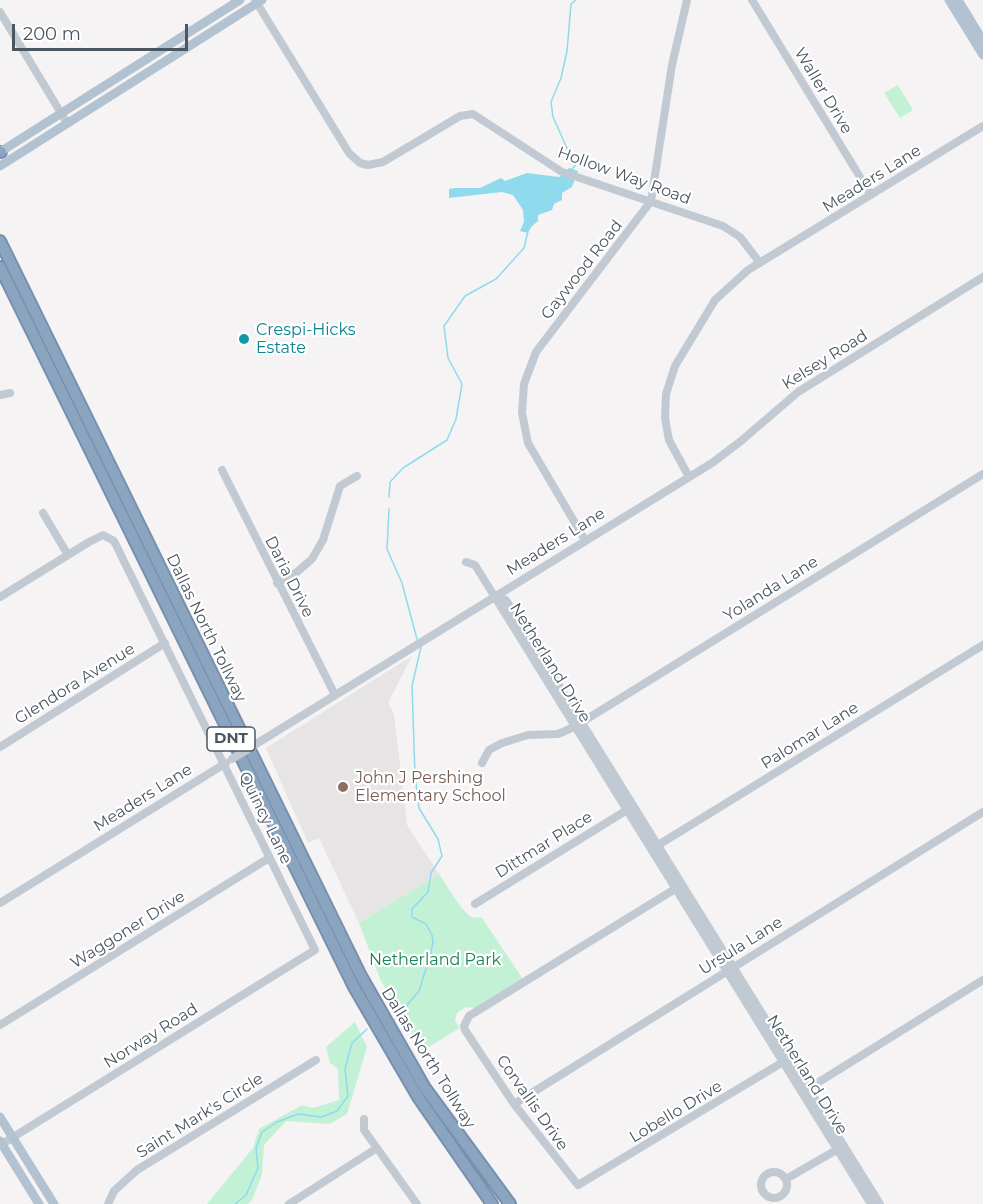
<!DOCTYPE html>
<style>
body{margin:0}
#map{position:relative;width:983px;height:1204px;overflow:hidden;background:#f5f3f3;font-family:Montserrat,sans-serif}
canvas{display:block}
.scale{position:absolute;left:12px;top:24px;width:176px;height:27px;box-sizing:border-box;border:3px solid #4a5661;border-top:0;padding-left:8px;font-size:18px;line-height:21px;white-space:nowrap;color:#4a5661;-webkit-text-stroke:4px #fff;paint-order:stroke}
</style>
<div id="map">
<canvas width="983" height="1204"></canvas>
<div class="scale">200 m</div>
</div>
<script>
const g = document.querySelector('canvas').getContext('2d');
g.lineJoin = 'round';
function paint(path, color) { g.fillStyle = color; g.fill(path, 'evenodd'); }
const shape = rows => new Path2D(rows.map(r => 'M' + r).join(''));
function trace(path, color, width, dash) { g.strokeStyle = color; g.lineWidth = width; g.lineCap = dash ? 'butt' : 'round'; g.setLineDash(dash || []); g.stroke(path); }
function drawText(font, color, halo, rows, align = 'center') {
  g.font = font + ' Montserrat,sans-serif'; g.lineWidth = 4.5; g.setLineDash([]); g.textBaseline = 'middle'; g.strokeStyle = halo; g.fillStyle = color; for (const [text, x, y, turn = 0] of rows) {
    g.save(); g.translate(x, y); g.rotate((+turn || 0) * Math.PI / 180); g.textAlign = isNaN(turn) ? turn : align; if (halo) g.strokeText(text, 0, 0); g.fillText(text, 0, 0); g.restore();
  }
}
const education = shape([
 [412,656,388,703,394,714,407,825,439,874,359,923,319,838,308,843,266,748]
]);
const green = shape([
 [898,85,913,110,900,118,884,93],
 [439,874,460,906,471,917,482,918,523,979,475,1008,466,1007,457,1013,455,1021,460,1028,422,1051,381,981,359,923],
 [355,1022,367,1047,347,1114,330,1124,286,1121,264,1145,262,1175,252,1200,248,1204,207,1204,253,1148,259,1129,302,1105,313,1108,339,1100,338,1069,330,1063,326,1047]
]);
const water = shape([
 [569,168,578,171,572,187,562,193,562,200,554,204,552,210,538,215,538,221,531,227,528,233,520,231,524,222,523,210,513,195,502,192,449,198,449,189,455,188,480,188,501,178,505,181,527,173,559,177]
]);
const stream = shape([
 [571,170,575,166,553,117,551,102,561,78,567,51,571,4,576,0],
 [389,497,390,482,403,468,447,440,456,419,462,384,448,358,444,326,465,296,496,279,524,248,528,231],
 [389,509,387,549,402,583,417,639],
 [395,1019,419,991,430,956,433,943,432,935,426,924,412,917,412,909,428,892,431,873,442,856,438,839,419,808,415,775,412,686,421,647],
 [235,1204,246,1195,258,1168,256,1148,262,1132,277,1122,298,1114,321,1117,337,1111,348,1096,345,1069,352,1043,367,1029]
]);
const minor = shape([
 [255,0,349,153,360,163,368,165,383,162,460,116,473,114,562,172,723,226,740,237,760,263],
 [752,0,871,195],
 [0,12,67,123],
 [0,395,10,393],
 [222,470,335,695],
 [689,477,669,440,665,418,666,394,675,366,715,300,748,270,983,126],
 [43,513,68,555],
 [585,540,528,443,522,413,524,384,536,352,651,201,672,65,687,0],
 [466,562,475,565,871,1204],
 [277,583,297,572,312,559,323,540,340,486,357,476],
 [494,596,506,600,880,1204],
 [0,597,89,542,103,535,114,541,315,950,2,1144],
 [256,744,712,463,741,441,798,392,983,277],
 [0,747,165,643],
 [482,763,489,750,502,743,528,735,558,734,574,727,983,474],
 [655,847,983,645],
 [675,889,469,1016,464,1026,465,1030,514,1104,578,1185,783,1062],
 [0,903,226,763],
 [475,904,627,810],
 [0,1025,269,858],
 [806,1090,983,980],
 [514,1104,983,812],
 [364,1119,364,1130,417,1204],
 '761 1185a13 13 0 1 1 26 0a13 13 0 1 1-26 0Z',
 [786,1179,840,1148],
 [108,1204,114,1191,137,1170,316,1060],
 [289,1204,377,1148]
]);
const major = shape([
 [949,0,983,55],
 [958,0,983,41],
 [0,152,240,0],
 [0,166,262,0],
 [0,1117,54,1204],
 [0,1141,39,1204]
]);
const highway = shape([
 [0,152,1,152],
 [0,241,361,976,425,1088,510,1204],
 [0,267,354,987,418,1097,492,1204]
]);
const minorBridge = shape([
 [232,759,256,744]
]);
const markers = [
 [244,339,6,"#0f9aa8"],
 [343,787,6,"#8d6e63"]
];
const shields = [
 [231,739,48]
];
const shieldNames = [
 ["DNT",231,739]
];
const streetNames = [
 ["Waller Drive",823,91,59],
 ["Hollow Way Road",624,176,20],
 ["Meaders Lane",872,179,-32],
 ["Gaywood Road",582,270,-52],
 ["Kelsey Road",825,360,-32],
 ["Meaders Lane",556,542,-32],
 ["Daria Drive",289,577,63],
 ["Yolanda Lane",771,589,-32],
 ["Dallas North Tollway",206,628,64],
 ["Netherland Drive",550,663,58],
 ["Glendora Avenue",75,684,-32],
 ["Palomar Lane",810,736,-32],
 ["Meaders Lane",143,798,-32],
 ["Quincy Lane",265,818,64],
 ["Dittmar Place",544,845,-32],
 ["Waggoner Drive",128,930,-32],
 ["Ursula Lane",741,946,-32],
 ["Norway Road",151,1036,-32],
 ["Dallas North Tollway",428,1058,58],
 ["Netherland Drive",807,1075,58],
 ["Corvallis Drive",532,1103,55],
 ["Lobello Drive",676,1112,-31],
 ["Saint Mark's Circle",200,1116,-32]
];
const cultureNames = [
 ["Crespi-Hicks",256,330],
 ["Estate",256,348]
];
const educationNames = [
 ["John J Pershing",355,778],
 ["Elementary School",355,796]
];
const parkNames = [
 ["Netherland Park",435,960]
];
paint(education, '#e6e4e5');
paint(green, '#c3f1d5');
paint(water, '#90daee');
trace(stream, '#90daee', 1.5);
trace(highway, '#7690ad', 14);
trace(minor, '#c1cad2', 8);
trace(major, '#b3c2d1', 9);
trace(highway, '#8ba5c1', 10);
trace(minorBridge, '#c1cad2', 8);
for (const [x, y, r, color] of markers) { const dot = new Path2D(); dot.arc(x, y, r, 0, 2 * Math.PI); g.fillStyle = color; g.fill(dot); trace(dot, '#fff', 2); }
for (const [x, y, w] of shields) { const box = new Path2D(); box.roundRect(x - w / 2, y - 12, w, 24, 4.5); g.fillStyle = '#fff'; g.fill(box); trace(box, '#4a5661', 1.5); }
drawText('bold 15px', '#4a5661', null, shieldNames);
drawText('16px', '#4a5661', '#fff', streetNames);
drawText('16px', '#0d838f', '#fff', cultureNames, 'left');
drawText('16px', '#785e54', '#fff', educationNames, 'left');
drawText('16px', '#17864f', '#fff', parkNames);
</script>
